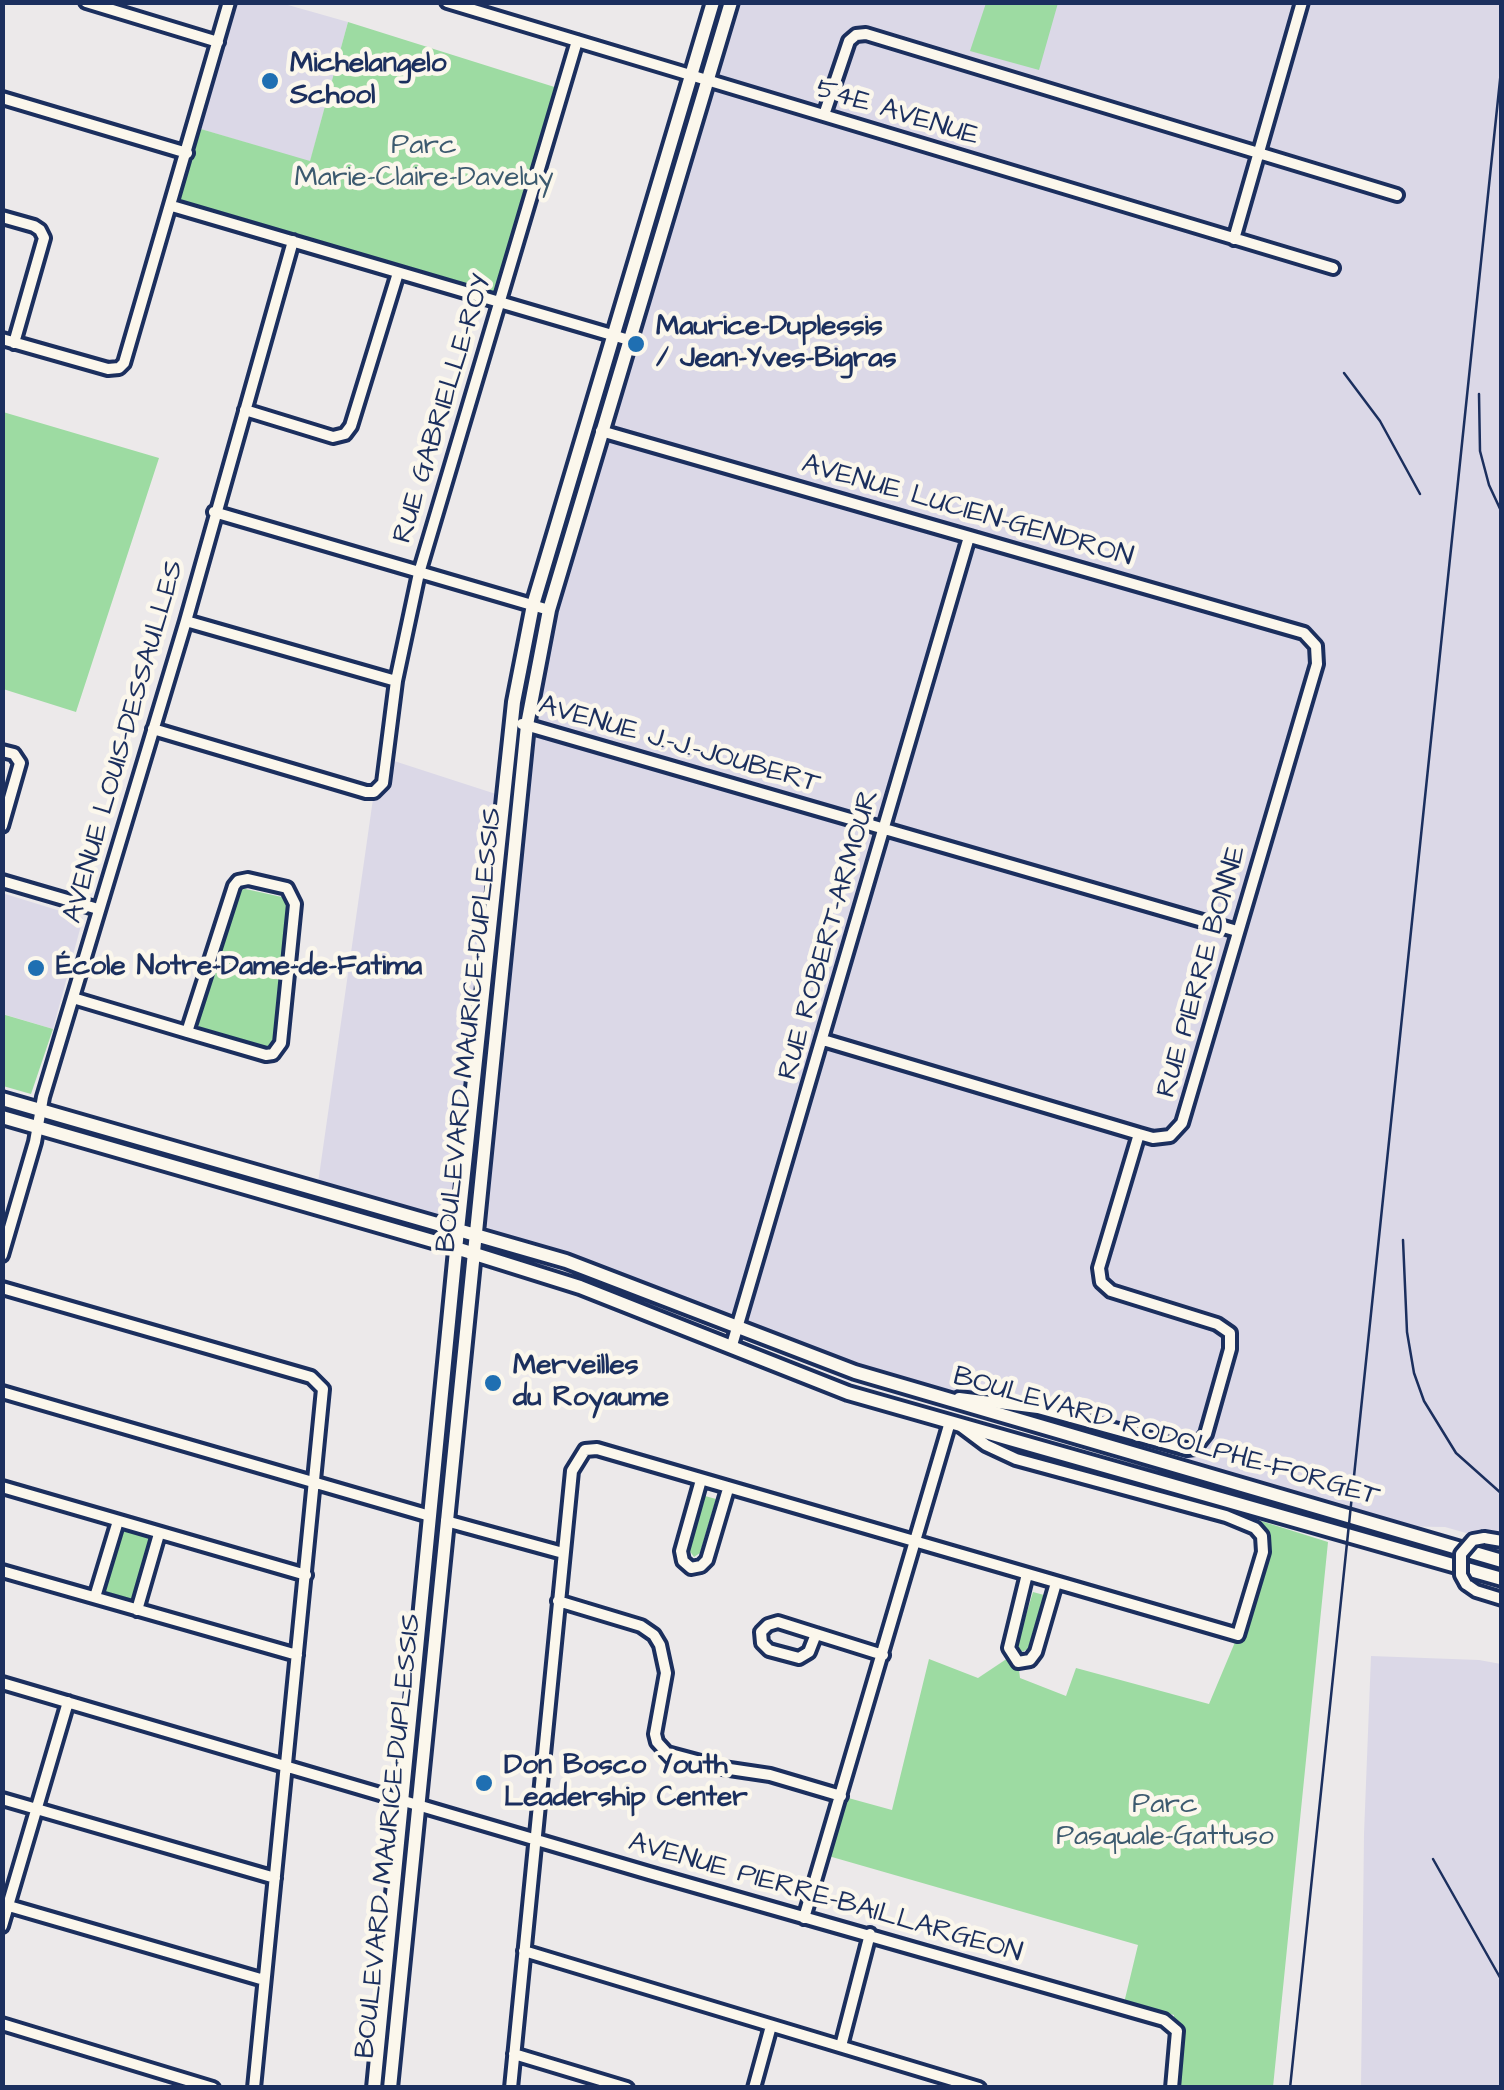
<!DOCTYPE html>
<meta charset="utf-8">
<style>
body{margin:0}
#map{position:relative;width:1504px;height:2090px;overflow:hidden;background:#ece9ea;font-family:"Architects Daughter",sans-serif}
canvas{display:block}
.frame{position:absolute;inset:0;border:5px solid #1b2f5e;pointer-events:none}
</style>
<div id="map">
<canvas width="1504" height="2090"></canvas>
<div class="frame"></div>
</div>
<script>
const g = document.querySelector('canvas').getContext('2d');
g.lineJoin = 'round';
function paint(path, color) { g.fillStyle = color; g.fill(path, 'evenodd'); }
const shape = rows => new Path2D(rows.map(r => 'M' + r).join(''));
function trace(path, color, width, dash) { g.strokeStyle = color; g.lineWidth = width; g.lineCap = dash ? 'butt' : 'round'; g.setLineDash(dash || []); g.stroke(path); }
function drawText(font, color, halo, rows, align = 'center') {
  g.font = font + ' "Architects Daughter",sans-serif'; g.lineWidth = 9; g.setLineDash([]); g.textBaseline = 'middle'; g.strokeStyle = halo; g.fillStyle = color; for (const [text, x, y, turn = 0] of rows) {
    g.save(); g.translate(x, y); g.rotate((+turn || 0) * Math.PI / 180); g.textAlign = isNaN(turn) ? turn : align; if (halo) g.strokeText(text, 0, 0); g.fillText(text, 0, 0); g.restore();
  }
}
const built = shape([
 [229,3,281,3,348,22,310,162,194,127],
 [730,3,1501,3,1501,1543,1445,1527,1381,1526,1007,1417,475,1236,527,725,629,340],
 [388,759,502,796,458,1230,317,1190,374,792],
 [2,893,83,918,53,1029,3,1014],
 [1371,1656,1479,1660,1501,1664,1501,2087,1361,2087,1364,1834]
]);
const green = shape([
 [986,3,1058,3,1039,70,970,51],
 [348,22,564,90,499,302,172,206,194,127,310,161],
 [3,412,159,458,76,712,3,689],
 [241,888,282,897,289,904,275,1040,269,1050,202,1033,198,1025],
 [2,1014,53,1029,31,1094,3,1086],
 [705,1496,716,1499,700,1553,694,1557,689,1550],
 [1242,1515,1328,1542,1273,2087,1167,2087,1174,2015,1124,2003,1138,1945,825,1855,841,1796,892,1810,929,1659,978,1678,1011,1656,1018,1662,1020,1678,1066,1696,1076,1668,1209,1704,1238,1635,1263,1552,1262,1536,1239,1522],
 [121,1527,156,1537,137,1602,102,1592],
 [1033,1592,1044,1595,1028,1649,1022,1652,1017,1645]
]);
const minor = shape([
 [86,2,218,42],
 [447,2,1333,268],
 [2,98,187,153],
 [824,115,849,41,856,35,866,34,1397,195],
 [172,206,629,340],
 [2,217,34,226,40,230,44,238,14,343],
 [1234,239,1302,2],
 [2,339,108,369,119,368,124,363,229,2],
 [245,410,333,437,345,434,351,426,398,273],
 [601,431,1304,633,1316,646,1317,664,1182,1123,1170,1136,1153,1138,1139,1134,1099,1268,1101,1282,1111,1291,1217,1324,1230,1333,1230,1349,1206,1434,1195,1448,1187,1449,1038,1408,959,1398],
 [214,512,549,610],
 [186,621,396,681],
 [522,724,1237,931],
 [153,729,366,792,374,792,383,783,396,681,419,573,577,41],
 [2,751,14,754,20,763,2,826],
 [2,881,98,909],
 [73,998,187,1032,266,1055,273,1054,281,1043,295,904,287,888,248,879,238,881,234,886,187,1032],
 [823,1040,1139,1134],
 [2,1255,35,1142,43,1097,186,621,293,241],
 [2,1288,311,1377,323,1389,254,2088],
 [732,1345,969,537],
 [2,1392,430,1516],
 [701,1480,681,1551,683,1561,691,1568,701,1566,707,1560,728,1489],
 [2,1487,306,1575],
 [446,1521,563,1553],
 [1484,1538,1502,1541],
 [2,1571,297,1655],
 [1027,1574,1009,1648,1018,1662,1030,1660,1036,1652,1056,1583],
 [1466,1584,1476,1591,1502,1599],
 [95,1597,118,1521],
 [558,1601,641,1626,654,1635,660,1645,666,1673,655,1734,657,1742,667,1753,723,1768,770,1775,841,1796],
 [137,1610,159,1534],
 [816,1634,809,1652,799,1658,769,1650,762,1643,761,1632,768,1625,778,1622,816,1634,883,1655],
 [2,1683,649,1873,1164,2020,1177,2031,1172,2088],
 [2,1799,275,1878],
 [2,1904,264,1980],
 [804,1918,950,1422],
 [2,1926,68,1702],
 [524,1951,979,2088],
 [2,2024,213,2088],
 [841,2046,870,1934],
 [514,2054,627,2088],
 [511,2088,572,1471,585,1450,597,1449,1238,1635,1263,1552,1262,1536,1255,1528,1226,1516,1016,1459,986,1445,962,1427],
 [754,2088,771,2026]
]);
const tertiary = shape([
 [2,1099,566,1261,855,1372,1502,1561],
 [2,1117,443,1244,580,1287,848,1393,1502,1579],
 [374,2088,458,1230,514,702,533,605,713,2],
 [390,2088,527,725,549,610,731,2]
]);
const rail = shape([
 [1344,373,1380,421,1420,494],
 [1479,394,1480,451,1489,485,1502,513],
 [1403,1240,1407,1332,1414,1373,1424,1401,1456,1453,1502,1494],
 [1433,1859,1502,1981],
 [1290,2088,1502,61]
]);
const minorBridge = shape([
 [1466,1584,1461,1575,1461,1554,1473,1540,1484,1538]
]);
const markers = [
 [270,81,10,"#1f6fb2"],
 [636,344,10,"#1f6fb2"],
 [36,968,10,"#1f6fb2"],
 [493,1383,10,"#1f6fb2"],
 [484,1783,10,"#1f6fb2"]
];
const poiNames = [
 ["Michelangelo",290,65],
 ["School",290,97],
 ["Maurice-Duplessis",656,328],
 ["/ Jean-Yves-Bigras",656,360],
 ["École Notre-Dame-de-Fatima",56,968],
 ["Merveilles",513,1367],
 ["du Royaume",513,1399],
 ["Don Bosco Youth",504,1767],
 ["Leadership Center",504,1799]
];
const streetNames = [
 ["54E AVENUE",897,114,17],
 ["RUE GABRIELLE-ROY",444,409,-73],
 ["AVENUE LUCIEN-GENDRON",967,512,16],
 ["AVENUE LOUIS-DESSAULLES",125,742,-74],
 ["AVENUE J.-J.-JOUBERT",679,746,16],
 ["RUE ROBERT-ARMOUR",830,935,-74],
 ["RUE PIERRE BONNE",1203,972,-74],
 ["BOULEVARD MAURICE-DUPLESSIS",471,1030,-84],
 ["BOULEVARD RODOLPHE-FORGET",1166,1438,16],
 ["BOULEVARD MAURICE-DUPLESSIS",390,1836,-84],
 ["AVENUE PIERRE-BAILLARGEON",825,1899,16]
];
const parkNames = [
 ["Parc",424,147],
 ["Marie-Claire-Daveluy",424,179],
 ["Parc",1165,1806],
 ["Pasquale-Gattuso",1165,1838]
];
paint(built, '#dbd8e7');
paint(green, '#9ddba2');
trace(minor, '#1b2f5e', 18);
trace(tertiary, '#1b2f5e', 20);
trace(minor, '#fbf7ec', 10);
trace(tertiary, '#fbf7ec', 12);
trace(rail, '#1b2f5e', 2.5);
trace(minorBridge, '#1b2f5e', 18, []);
trace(minorBridge, '#fbf7ec', 10);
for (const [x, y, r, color] of markers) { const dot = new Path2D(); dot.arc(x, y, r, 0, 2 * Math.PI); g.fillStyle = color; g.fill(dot); trace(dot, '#fbf7ec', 4); }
drawText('bold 28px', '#1b2f5e', '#fbf7ec', poiNames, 'left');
drawText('28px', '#1b2f5e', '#fbf7ec', streetNames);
drawText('28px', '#3c5a6f', '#fbf7ec', parkNames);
</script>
